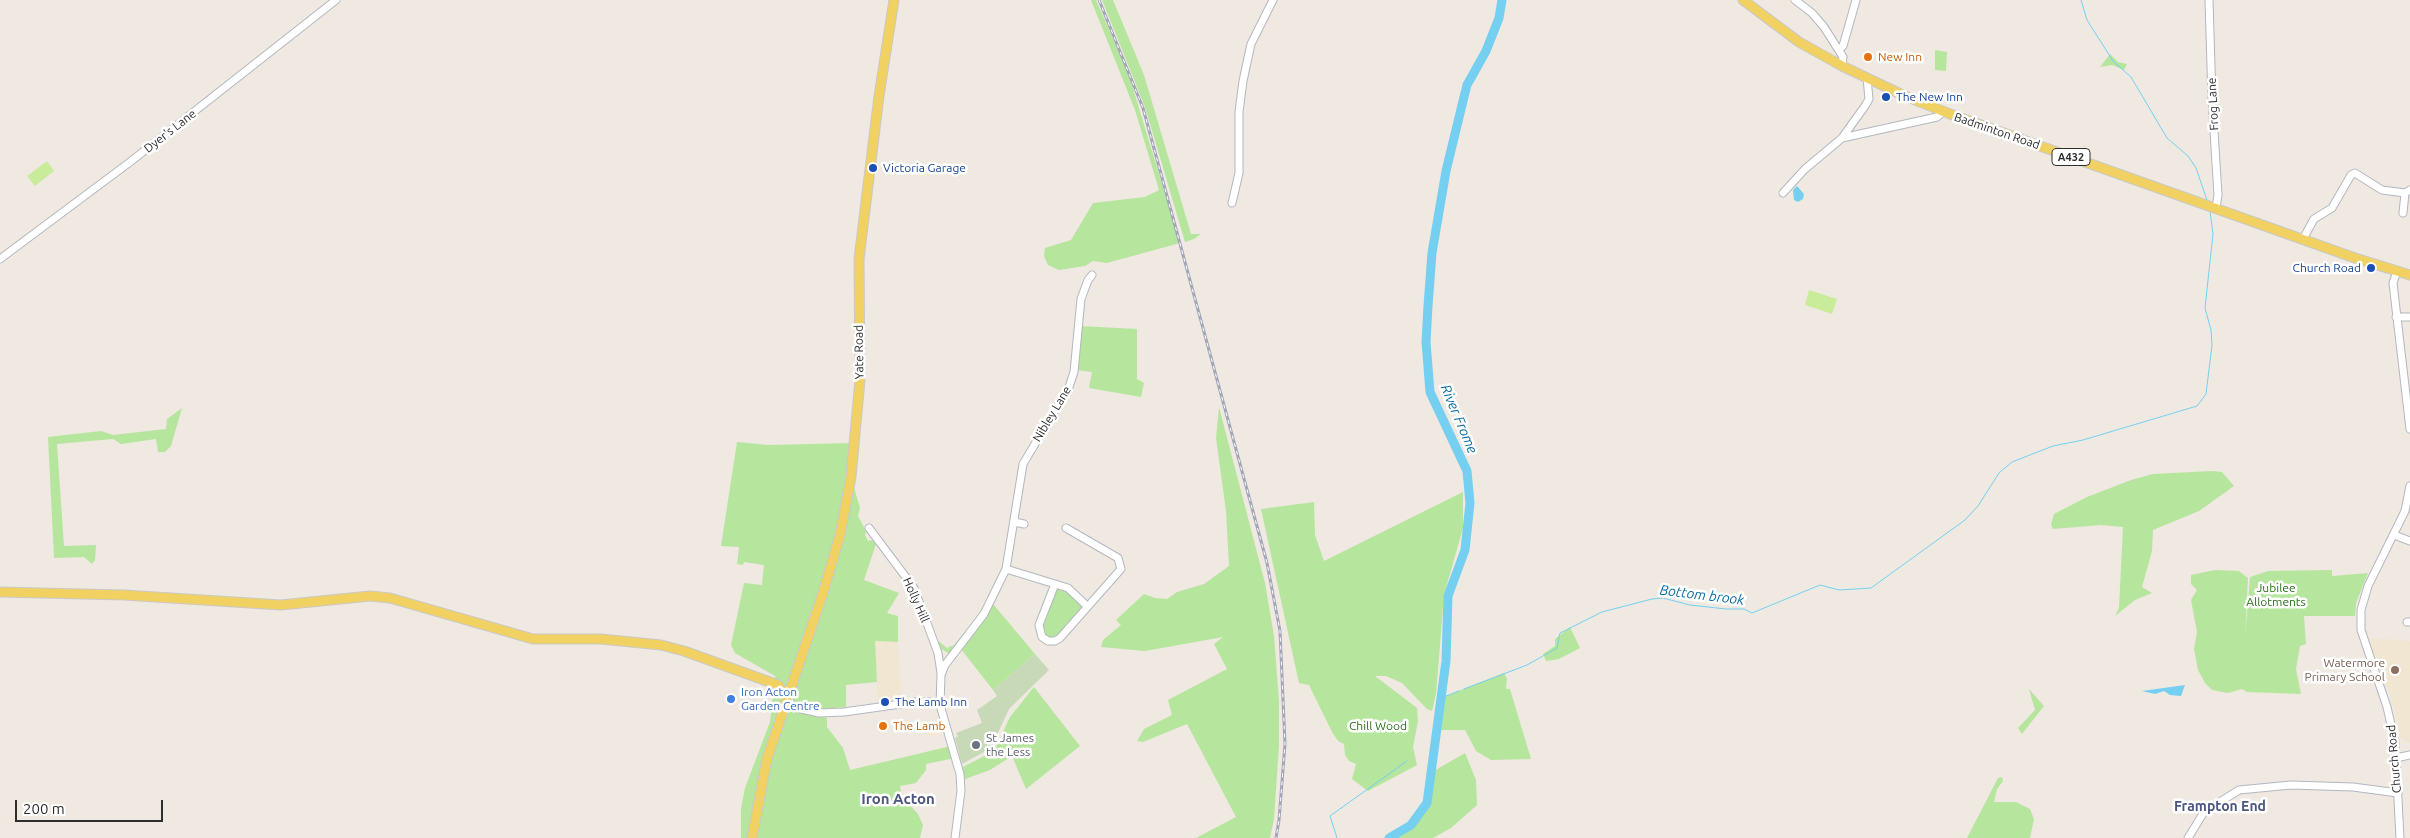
<!DOCTYPE html>
<style>
body{margin:0}
#map{position:relative;width:2410px;height:838px;overflow:hidden;background:#efe9e1;font-family:Ubuntu,sans-serif}
canvas{display:block}
.scale{position:absolute;left:15px;top:800px;width:148px;height:22px;box-sizing:border-box;border:2px solid #2e2e2e;border-top:0;padding-left:6px;font-size:15px;line-height:18px;white-space:nowrap;color:#2e2e2e;-webkit-text-stroke:4px #fff;paint-order:stroke}
</style>
<div id="map">
<canvas width="2410" height="838"></canvas>
<div class="scale">200 m</div>
</div>
<script>
const g = document.querySelector('canvas').getContext('2d');
g.lineJoin = 'round';
function paint(path, color) { g.fillStyle = color; g.fill(path, 'evenodd'); }
const shape = rows => new Path2D(rows.map(r => 'M' + r).join(''));
function trace(path, color, width, dash) { g.strokeStyle = color; g.lineWidth = width; g.lineCap = dash ? 'butt' : 'round'; g.setLineDash(dash || []); g.stroke(path); }
function drawText(font, color, halo, rows, align = 'center') {
  g.font = font + ' Ubuntu,sans-serif'; g.lineWidth = 5; g.setLineDash([]); g.textBaseline = 'middle'; g.strokeStyle = halo; g.fillStyle = color; for (const [text, x, y, turn = 0] of rows) {
    g.save(); g.translate(x, y); g.rotate((+turn || 0) * Math.PI / 180); g.textAlign = isNaN(turn) ? turn : align; if (halo) g.strokeText(text, 0, 0); g.fillText(text, 0, 0); g.restore();
  }
}
const education = shape([
 [2369,638,2410,641,2410,743,2401,739,2392,700],
 [875,641,898,642,901,697,882,699,877,695]
]);
const green = shape([
 [1091,0,1096,0,1128,72,1180,243,1107,263,1093,261,1085,266,1059,270,1048,265,1044,256,1045,248,1071,240,1093,203,1145,197,1159,190,1135,110],
 [1102,0,1113,0,1144,75,1191,234,1201,234,1194,239,1185,242,1145,107],
 [1935,50,1947,52,1946,71,1935,70],
 [2110,54,2118,62,2127,64,2124,70,2112,65,2100,67],
 [1080,326,1137,329,1137,379,1144,383,1141,397,1089,388,1092,372,1076,370],
 [1219,407,1265,583,1274,636,1279,701,1279,745,1274,819,1270,838,1196,838,1236,817,1187,724,1143,742,1137,741,1144,729,1172,715,1168,700,1227,669,1214,644,1223,637,1145,651,1101,647,1103,640,1121,625,1116,620,1144,594,1155,598,1167,599,1177,592,1204,584,1229,566,1226,511,1216,438],
 [182,408,171,446,165,452,158,452,156,439,121,444,113,439,57,444,64,546,96,545,95,560,92,564,84,557,54,558,48,437,101,431,113,435,166,429,167,419],
 [737,442,768,445,853,443,845,478,853,484,860,508,858,516,866,531,865,535,868,541,872,540,876,544,864,580,899,593,887,613,898,616,898,642,875,641,877,682,846,685,846,707,820,709,817,715,827,718,827,727,843,748,850,770,951,746,955,758,926,764,926,770,916,783,900,786,902,797,918,814,923,825,920,838,741,838,741,808,745,788,770,722,775,676,735,653,731,645,744,583,762,585,764,565,744,562,743,565,737,564,739,547,721,546],
 [2212,471,2222,472,2234,486,2199,511,2153,530,2152,551,2142,587,2152,593,2135,600,2115,616,2119,608,2123,527,2101,525,2053,529,2051,525,2054,514,2087,497,2131,480,2153,474],
 [1463,492,1463,528,1444,595,1436,694,1432,711,1427,709,1402,683,1386,676,1375,676,1417,708,1418,721,1413,747,1417,765,1368,791,1352,779,1356,764,1349,761,1345,755,1344,744,1338,741,1332,732,1309,685,1299,683,1261,509,1314,502,1315,535,1324,561],
 [2215,570,2239,571,2248,578,2245,637,2250,577,2268,571,2332,570,2332,576,2368,573,2356,603,2355,616,2304,616,2306,644,2300,646,2296,669,2301,694,2247,692,2242,689,2228,693,2212,690,2205,683,2198,670,2194,649,2197,632,2191,600,2197,590,2191,584,2191,575],
 [1059,587,1067,590,1083,606,1059,637,1052,640,1045,638,1041,623,1055,589],
 [993,604,1035,654,993,690,961,649],
 [984,609,950,654,941,649,936,639,947,648,954,645],
 [1570,627,1580,648,1559,659,1546,661,1543,654,1555,646,1555,639],
 [1504,673,1507,679,1506,689,1510,689,1531,759,1491,760,1476,751,1465,730,1439,730,1437,727,1441,698],
 [1034,687,1080,746,1026,789,1012,756,990,770,965,779,963,767,994,751,1010,717],
 [2029,689,2044,706,2022,734,2018,728,2035,710],
 [1465,753,1476,780,1477,805,1451,828,1433,838,1389,838,1411,825,1427,803,1432,772],
 [2002,777,2003,781,1997,789,1994,802,2016,802,2030,809,2034,819,2030,838,1967,838,1998,778]
]);
const cemetery = shape([
 [1035,654,1049,670,1009,709,991,748,962,764,955,738,958,736,956,733,982,723,977,710,997,696,993,690]
]);
const pitch = shape([
 [47,161,54,171,35,186,27,176],
 [1809,290,1837,299,1832,314,1805,305]
]);
const water = shape([
 [1797,186,1804,194,1803,199,1798,202,1794,200,1793,190],
 [2185,685,2181,696,2170,695,2164,691,2155,694,2142,691]
]);
const stream = shape([
 [2081,0,2087,20,2113,61,2131,77,2167,138,2188,156,2196,168,2207,200],
 [1464,689,1527,665,1557,648,1560,633,1602,612,1652,599,1663,598,1690,605,1726,609,1744,609,1752,613,1820,585,1839,590,1871,588,1965,520,1978,506,1999,473,2012,462,2053,446,2083,440,2197,406,2206,394,2212,345,2211,330,2205,308,2213,234,2210,211],
 [1441,698,1459,691],
 [1337,838,1330,816,1407,761]
]);
const river = shape([
 [1389,838,1411,825,1427,803,1446,661,1448,596,1465,550,1470,503,1467,471,1430,392,1426,342,1428,306,1432,253,1446,171,1463,101,1467,85,1486,51,1499,18,1502,0]
]);
const minor = shape([
 [1795,0,1812,13,1824,27,1843,57,1842,66],
 [2209,0,2212,99,2218,195,2216,208],
 [1840,49,1843,46,1856,0],
 [1842,138,1937,117,1943,112],
 [1783,193,1805,169,1842,138,1865,106,1869,99,1867,78],
 [1232,203,1239,173,1239,112,1243,81,1251,44,1273,0],
 [2403,213,2405,193,2410,190],
 [2303,239,2314,219,2332,208,2351,175,2355,173,2382,190,2405,193],
 [0,259,130,162,336,0],
 [2397,271,2393,283,2410,429],
 [2396,317,2410,317],
 [1014,522,1024,524],
 [869,528,914,588,938,653,941,673],
 [2394,535,2410,541],
 [1006,569,1068,588,1087,606],
 [1055,584,1039,625,1042,637,1048,641,1055,641,1060,638,1121,569,1118,558,1066,528],
 [2407,622,2410,622],
 [787,697,793,707,819,713,844,712,915,702,931,702,940,705],
 [2396,758,2410,755],
 [955,838,961,791,960,774,940,705,941,675,945,665,984,614,1006,569,1023,464,1069,387,1074,372,1081,299,1088,280,1092,275],
 [2188,838,2204,812,2239,790,2291,785,2353,787,2398,793],
 [2400,838,2395,742,2387,707,2361,630,2361,610,2368,586,2405,511,2410,486]
]);
const major = shape([
 [1743,0,1799,42,1842,66,1905,96,1950,114,2355,258,2410,275],
 [0,592,124,595,281,605,370,596,390,598,533,639,601,639,661,645,684,651,778,685,787,697],
 [752,838,767,759,823,593,840,535,851,477,860,380,859,259,879,96,894,0]
]);
const rail = shape([
 [1099,0,1143,108,1267,563,1280,631,1285,744,1279,820,1276,838]
]);
const markers = [
 [1868,57,5,"#e8710a"],
 [1886,97,5,"#1a4fb4"],
 [873,168,5,"#1a4fb4"],
 [2371,268,5,"#1a4fb4"],
 [2395,670,5,"#8d6e63"],
 [731,699,5,"#3f7fe0"],
 [885,702,5,"#1a4fb4"],
 [883,726,5,"#e8710a"],
 [976,745,5,"#6b7280"]
];
const shields = [
 [2071,157,38]
];
const shieldNames = [
 ["A432",2071,157]
];
const foodNames = [
 ["New Inn",1878,57],
 ["The Lamb",893,726]
];
const transitNames = [
 ["The New Inn",1896,97],
 ["Victoria Garage",883,168],
 ["Church Road",2361,268,"right"],
 ["The Lamb Inn",895,702]
];
const streetNames = [
 ["Frog Lane",2213,104,-93],
 ["Dyer's Lane",170,131,-38],
 ["Badminton Road",1997,131,19],
 ["Yate Road",859,352,-91],
 ["Nibley Lane",1052,414,-59],
 ["Holly Hill",916,600,66],
 ["Church Road",2394,759,-95]
];
const parkNames = [
 ["Jubilee",2276,588],
 ["Allotments",2276,602],
 ["Chill Wood",1378,726]
];
const educationNames = [
 ["Watermore",2385,663],
 ["Primary School",2385,677]
];
const shopNames = [
 ["Iron Acton",741,692],
 ["Garden Centre",741,706]
];
const worshipNames = [
 ["St James",986,738],
 ["the Less",986,752]
];
const waterNames = [
 ["River Frome",1459,419,67],
 ["Bottom brook",1702,595,7]
];
const neighbourhoodNames = [
 ["Frampton End",2220,806]
];
const quarterNames = [
 ["Iron Acton",898,799]
];
paint(education, '#f0e6d1');
paint(green, '#b6e59e');
paint(cemetery, '#c8d9b8');
paint(pitch, '#c9ec9a');
paint(water, '#75cff0');
trace(stream, '#75cff0', 1);
trace(river, '#75cff0', 9);
trace(minor, '#b4b7c1', 9);
trace(major, '#c9c9c9', 11);
trace(minor, '#fff', 7);
trace(major, '#f2d163', 9);
trace(rail, '#a3a6b8', 3);
trace(rail, '#fff', 1, [4]);
for (const [x, y, r, color] of markers) { const dot = new Path2D(); dot.arc(x, y, r, 0, 2 * Math.PI); g.fillStyle = color; g.fill(dot); trace(dot, '#fff', 2); }
for (const [x, y, w] of shields) { const box = new Path2D(); box.roundRect(x - w / 2, y - 8.5, w, 17, 4); g.fillStyle = '#fff'; g.fill(box); trace(box, '#2e2e2e', 1); }
drawText('bold 11px', '#2e2e2e', null, shieldNames);
drawText('12px', '#c56008', '#fff', foodNames, 'left');
drawText('12px', '#164399', '#fff', transitNames, 'left');
drawText('12px', '#2e2e2e', '#fff', streetNames);
drawText('12px', '#2c6e1b', '#fff', parkNames);
drawText('12px', '#785e54', '#fff', educationNames, 'right');
drawText('12px', '#366cbe', '#fff', shopNames, 'left');
drawText('12px', '#5b616d', '#fff', worshipNames, 'left');
drawText('italic 14px', '#0d6fa3', '#fff', waterNames);
drawText('bold 14px', '#4d5680', '#fff', neighbourhoodNames);
drawText('bold 15px', '#4d5680', '#fff', quarterNames);
</script>
